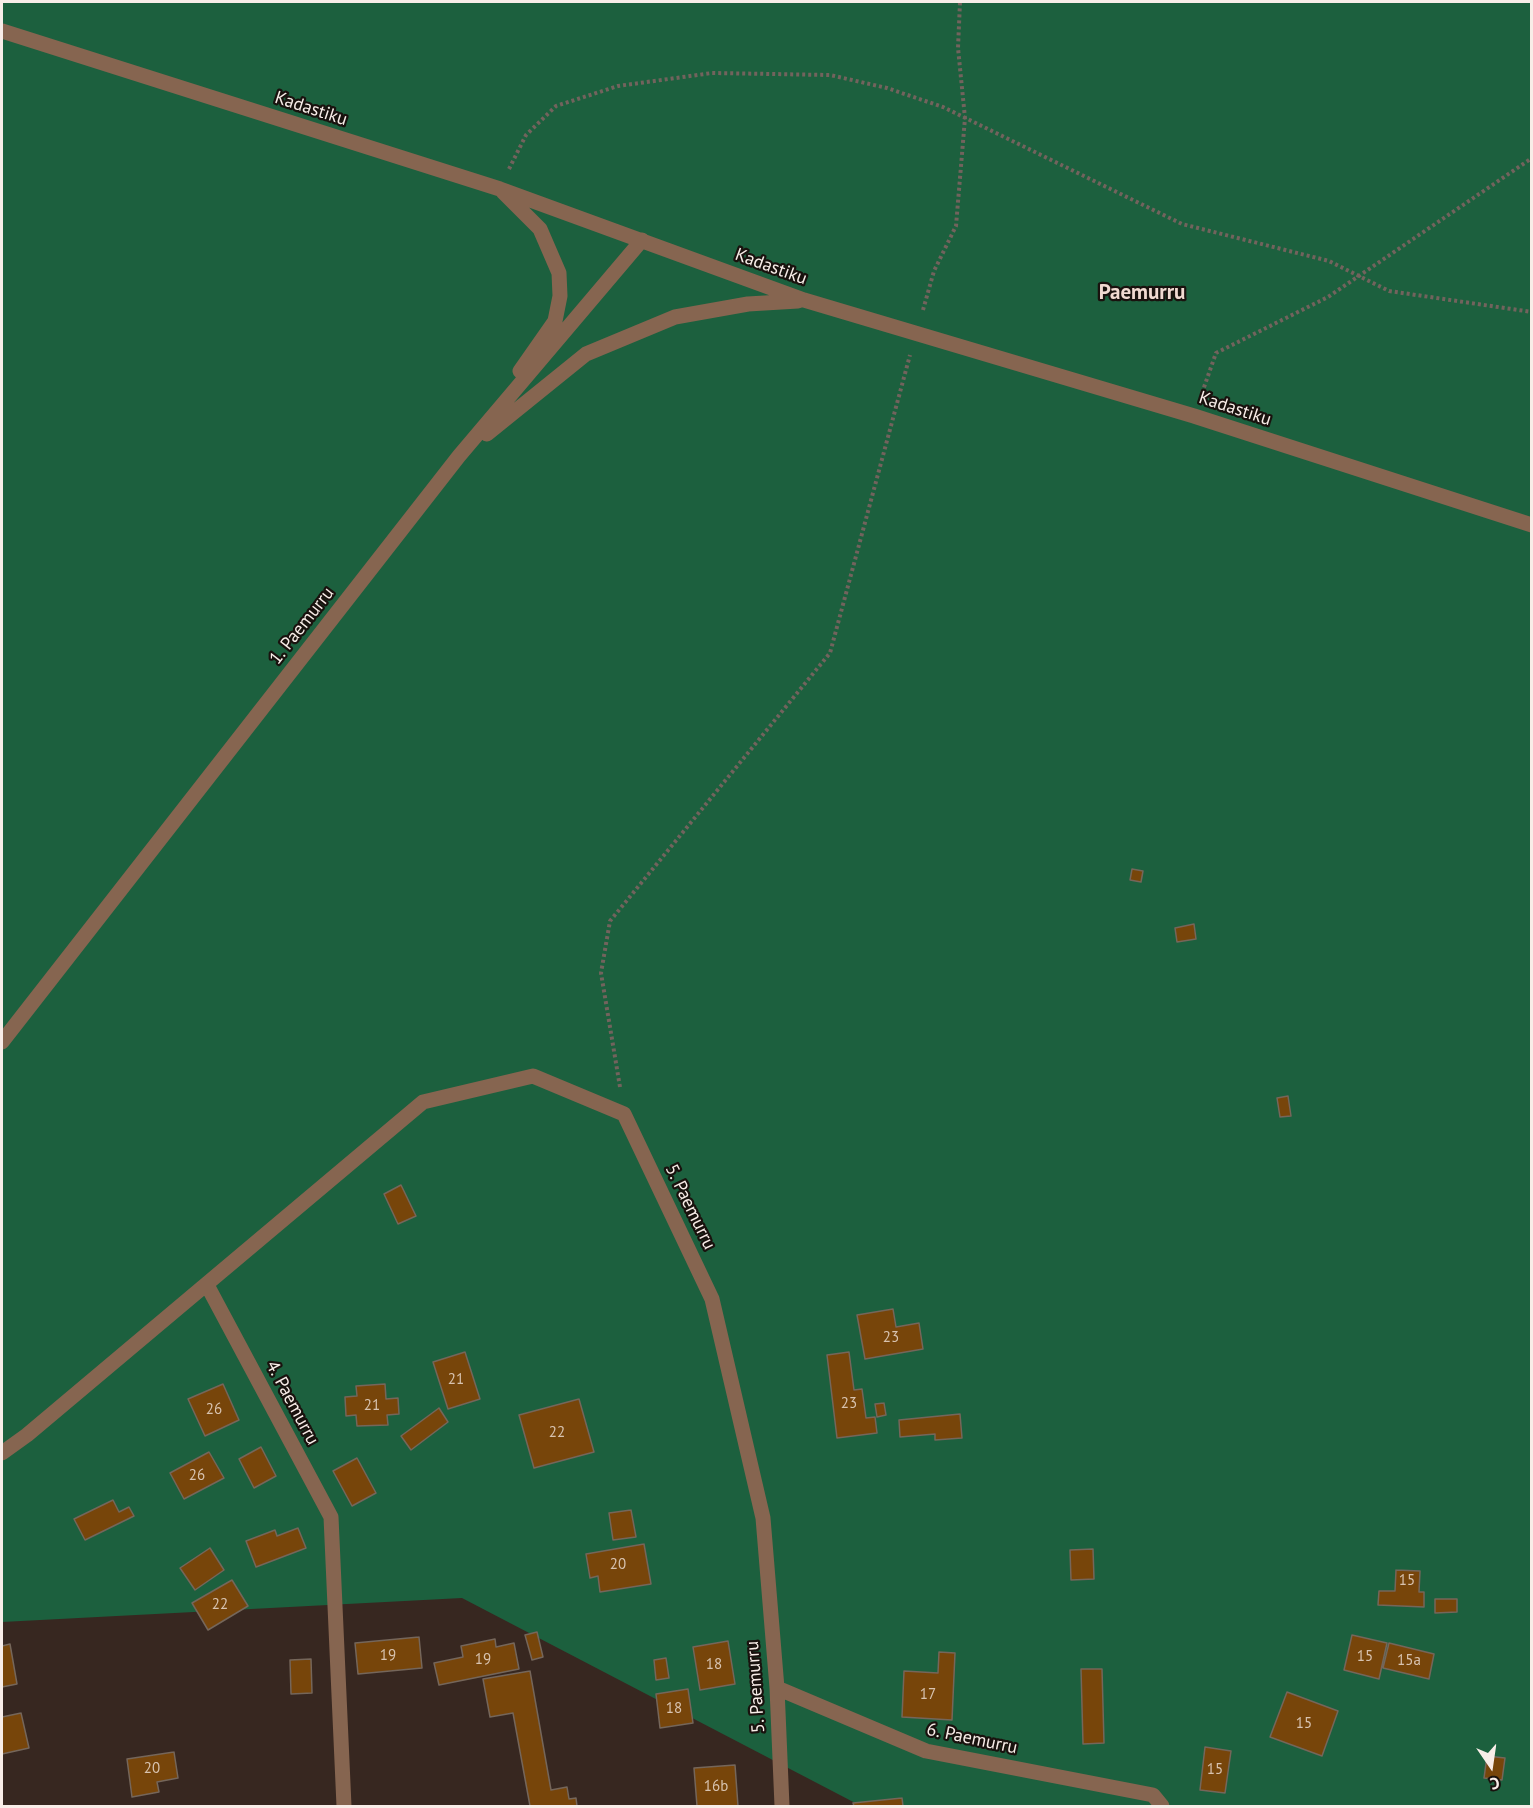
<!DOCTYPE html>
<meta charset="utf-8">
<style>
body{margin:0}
#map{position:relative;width:1533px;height:1808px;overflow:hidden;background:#372720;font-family:"PT Sans",sans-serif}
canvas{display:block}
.frame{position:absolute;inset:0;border:3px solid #f8ede8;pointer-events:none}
.north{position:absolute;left:1461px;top:1736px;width:60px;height:60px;-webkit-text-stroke:4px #19120e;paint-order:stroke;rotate:167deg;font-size:16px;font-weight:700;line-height:24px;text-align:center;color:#f8ede8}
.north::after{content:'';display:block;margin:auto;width:21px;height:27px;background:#f8ede8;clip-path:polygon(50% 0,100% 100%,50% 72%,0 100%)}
</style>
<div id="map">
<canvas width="1533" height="1808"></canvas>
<div class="frame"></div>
<div class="north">С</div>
</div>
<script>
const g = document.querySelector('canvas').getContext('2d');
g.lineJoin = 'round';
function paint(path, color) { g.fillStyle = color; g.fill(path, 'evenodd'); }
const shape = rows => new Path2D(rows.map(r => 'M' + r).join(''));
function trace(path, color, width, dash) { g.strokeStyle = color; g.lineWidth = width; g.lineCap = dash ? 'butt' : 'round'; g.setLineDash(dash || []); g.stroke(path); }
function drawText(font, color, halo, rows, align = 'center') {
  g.font = font + ' "PT Sans",sans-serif'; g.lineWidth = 4.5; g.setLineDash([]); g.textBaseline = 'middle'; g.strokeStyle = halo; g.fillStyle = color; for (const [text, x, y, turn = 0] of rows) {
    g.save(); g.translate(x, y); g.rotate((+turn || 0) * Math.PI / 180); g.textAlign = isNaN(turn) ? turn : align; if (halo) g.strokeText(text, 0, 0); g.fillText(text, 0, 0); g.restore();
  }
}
const green = shape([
 [2,2,1531,2,1531,1806,861,1806,462,1598,2,1622]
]);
const building = shape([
 [1132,869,1143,871,1141,882,1130,880,1132,869],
 [1194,924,1196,939,1177,942,1175,928,1194,924],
 [1288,1096,1291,1116,1280,1117,1277,1098,1288,1096],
 [401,1185,416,1216,398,1224,384,1194,401,1185],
 [893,1309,896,1327,919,1323,923,1349,865,1359,857,1315,893,1309],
 [465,1352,480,1399,448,1409,433,1362,465,1352],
 [849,1352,854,1390,862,1389,866,1418,875,1417,877,1433,837,1438,827,1355,849,1352],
 [223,1384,239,1420,205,1436,188,1399,223,1384],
 [385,1384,386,1399,398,1398,399,1414,387,1415,388,1425,357,1426,356,1415,346,1416,345,1397,357,1396,356,1386,385,1384],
 [579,1399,594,1452,534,1468,519,1415,579,1399],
 [884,1403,886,1415,877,1417,875,1404,884,1403],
 [439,1408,448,1422,411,1450,401,1436,439,1408],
 [960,1414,962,1438,935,1440,935,1434,900,1437,899,1420,960,1414],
 [261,1447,276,1476,254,1488,239,1459,261,1447],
 [209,1452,224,1478,184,1499,170,1473,209,1452],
 [357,1458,376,1493,352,1506,333,1471,357,1458],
 [113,1500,119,1512,129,1507,134,1516,85,1540,74,1519,113,1500],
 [631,1510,636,1537,613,1540,609,1513,631,1510],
 [298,1528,306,1548,256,1567,246,1541,275,1530,277,1536,298,1528],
 [644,1544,651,1584,600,1592,598,1576,590,1578,586,1554,644,1544],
 [210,1548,224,1570,195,1590,180,1568,210,1548],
 [1093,1549,1094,1579,1071,1580,1070,1550,1093,1549],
 [1396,1570,1420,1571,1419,1592,1424,1592,1424,1607,1378,1605,1379,1591,1395,1591,1396,1570],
 [232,1580,248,1606,208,1630,192,1603,232,1580],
 [1435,1599,1457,1599,1457,1612,1435,1613,1435,1599],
 [537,1632,543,1657,532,1660,525,1635,537,1632],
 [1352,1635,1387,1643,1379,1679,1344,1670,1352,1635],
 [419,1637,422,1668,358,1674,355,1643,419,1637],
 [495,1639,496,1647,514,1643,519,1669,439,1685,434,1663,463,1657,461,1646,495,1639],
 [728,1641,735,1684,700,1690,693,1647,728,1641],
 [1389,1643,1434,1654,1429,1679,1383,1668,1389,1643],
 [10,1644,17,1684,2,1687,2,1646,10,1644],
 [939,1652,955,1653,952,1720,902,1717,904,1671,938,1673,939,1652],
 [666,1658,669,1678,656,1680,654,1660,666,1658],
 [311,1659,312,1693,291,1694,290,1660,311,1659],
 [1081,1669,1102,1669,1104,1743,1083,1744,1081,1669],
 [530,1671,551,1790,567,1787,569,1799,576,1798,577,1806,530,1806,513,1713,490,1717,483,1679,530,1671],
 [688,1689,693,1723,660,1728,656,1694,688,1689],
 [1287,1692,1338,1711,1322,1756,1270,1737,1287,1692],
 [21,1713,29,1748,2,1754,2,1717,21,1713],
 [1205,1747,1231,1751,1225,1793,1200,1790,1205,1747],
 [174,1752,178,1778,157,1782,159,1792,132,1797,127,1759,174,1752],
 [1487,1756,1505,1758,1502,1780,1484,1778,1487,1756],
 [735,1765,738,1806,697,1806,694,1768,735,1765],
 [902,1798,903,1806,854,1806,853,1803,902,1798]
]);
const path = shape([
 [509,169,526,135,556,106,618,86,712,73,830,75,887,88,943,107,1182,224,1329,261,1389,291,1532,312],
 [923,310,934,271,956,226,965,118,958,48,960,2],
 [1202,393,1216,353,1328,297,1532,158],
 [620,1087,601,973,610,921,830,653,910,355]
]);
const minor = shape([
 [2,31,500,189,804,300,1194,416,1532,525],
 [503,192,540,229,559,273,560,296,555,321,520,371],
 [487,434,586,354,675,317,748,304,798,301],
 [2,1042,459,456,642,240],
 [207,1285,331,1517,344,1806],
 [2,1453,27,1435,423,1102,533,1076,624,1114,712,1299,763,1518,777,1688,782,1806],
 [777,1688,926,1751,1153,1795,1162,1806]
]);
const numberNames = [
 ["23",891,1338],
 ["21",456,1380],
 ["23",849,1404],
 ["21",372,1406],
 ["26",214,1410],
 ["22",557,1433],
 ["26",197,1476],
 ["20",618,1565],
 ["15",1407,1581],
 ["22",220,1605],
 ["19",388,1656],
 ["15",1365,1657],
 ["19",483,1660],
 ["15a",1409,1661],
 ["18",714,1665],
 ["17",928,1695],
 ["18",674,1709],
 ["15",1304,1724],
 ["20",152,1769],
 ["15",1215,1770],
 ["16b",716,1787]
];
const streetNames = [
 ["Kadastiku",311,109,18],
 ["Kadastiku",771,267,20],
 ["Kadastiku",1235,409,18],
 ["1. Paemurru",302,626,-52],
 ["5. Paemurru",690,1207,64],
 ["4. Paemurru",292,1403,62],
 ["5. Paemurru",756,1687,-94],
 ["6. Paemurru",972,1739,12]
];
const quarterNames = [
 ["Paemurru",1142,293]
];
paint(green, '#1c603e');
paint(building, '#77450a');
trace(building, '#75665a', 1.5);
trace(path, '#72635d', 4, [3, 3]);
trace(minor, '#866550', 15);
drawText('15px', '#d8c3b0', null, numberNames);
drawText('18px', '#f8ede8', '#19120e', streetNames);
drawText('bold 21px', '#f0dad1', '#19120e', quarterNames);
</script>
